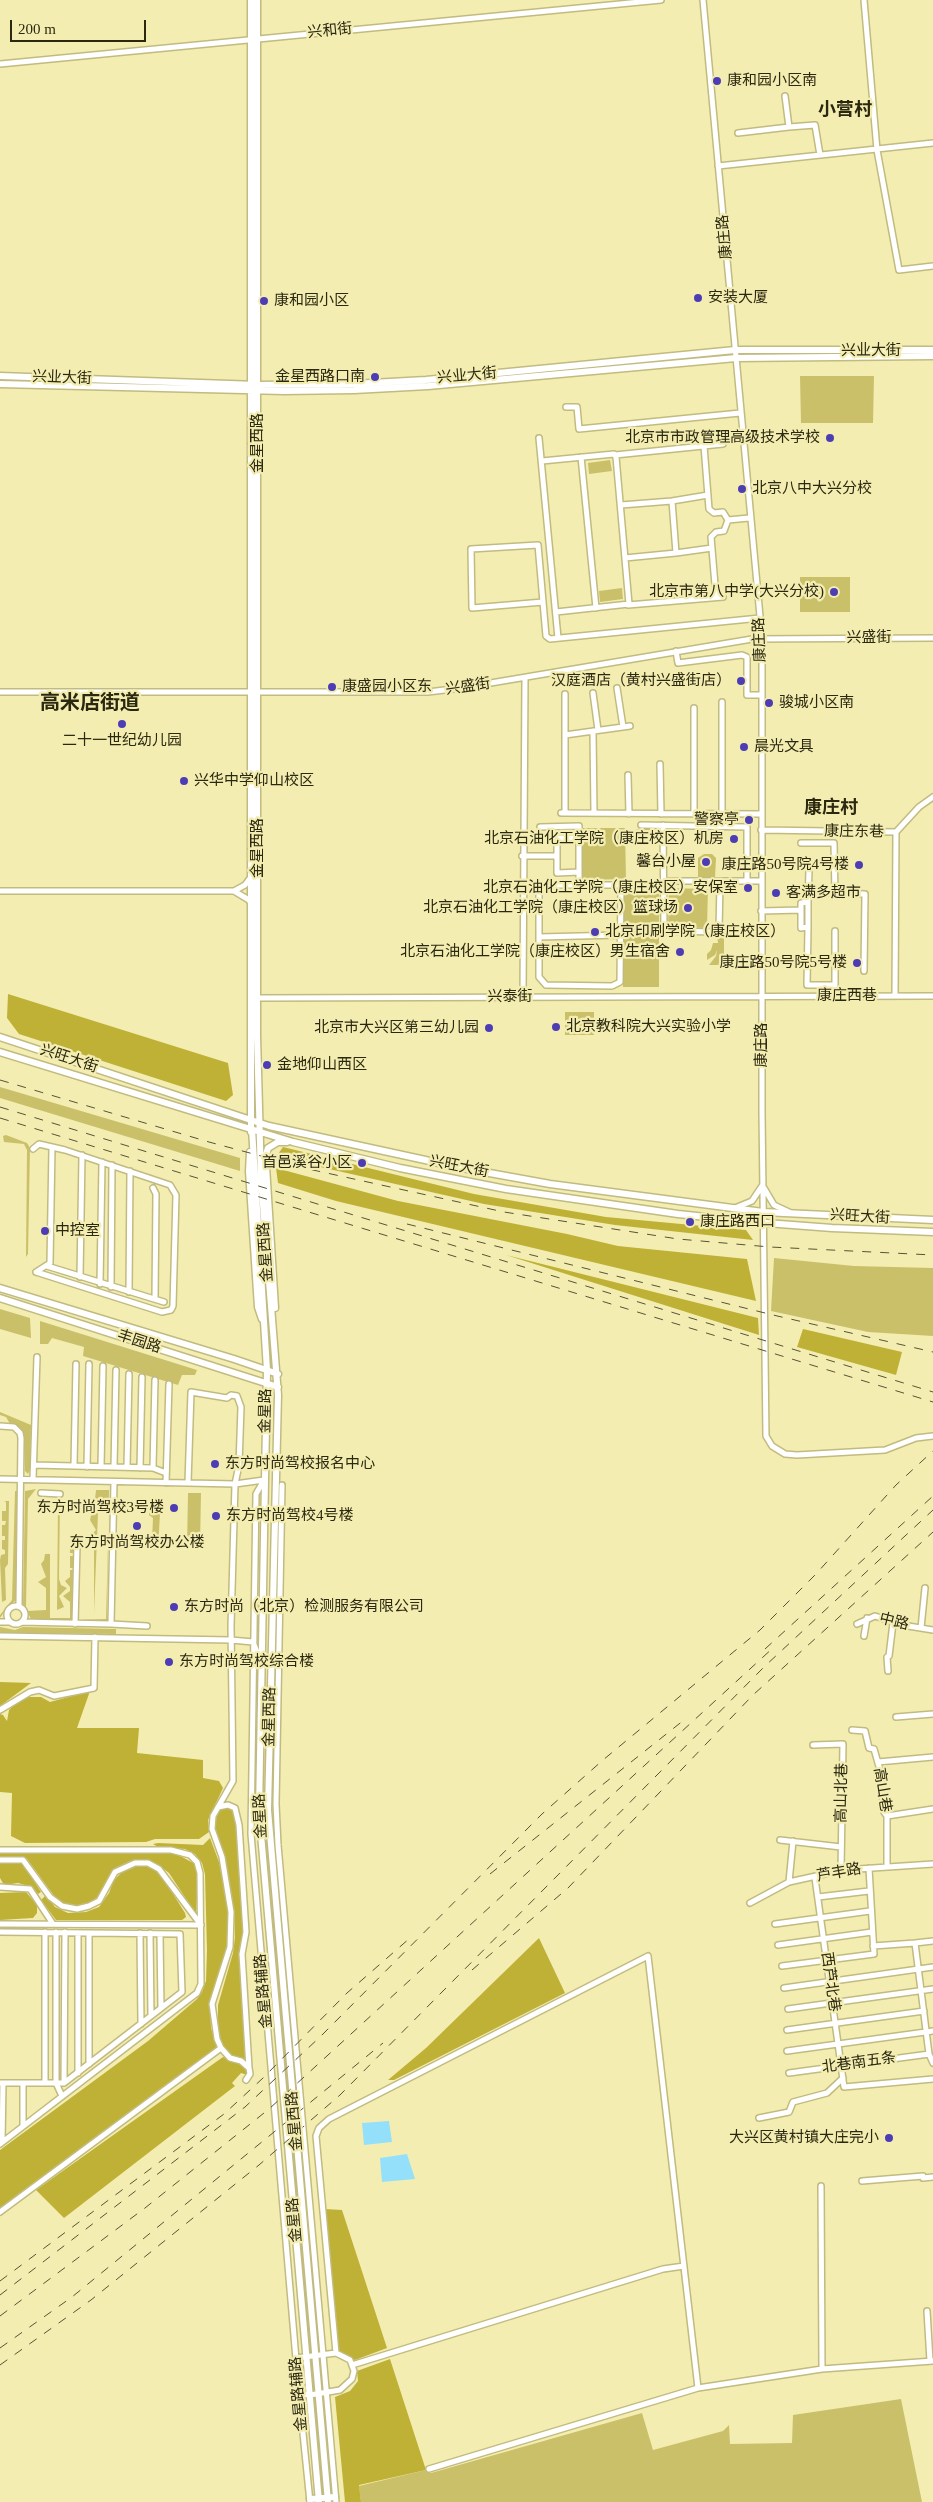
<!DOCTYPE html>
<meta charset="utf-8">
<style>
body{margin:0}
#map{position:relative;width:933px;height:2502px;overflow:hidden;background:#f4edb1;font-family:"Times New Roman",serif}
canvas{display:block}
.scale{position:absolute;left:10px;top:20px;width:136px;height:22px;box-sizing:border-box;border:2px solid #2b2810;border-top:0;padding-left:6px;font-size:15px;line-height:18px;white-space:nowrap;color:#2b2810;-webkit-text-stroke:4px #f4edb1;paint-order:stroke}
</style>
<div id="map">
<canvas width="933" height="2502"></canvas>
<div class="scale">200 m</div>
</div>
<script>
const g = document.querySelector('canvas').getContext('2d');
g.lineJoin = 'round';
function paint(path, color) { g.fillStyle = color; g.fill(path, 'evenodd'); }
const shape = rows => new Path2D(rows.map(r => 'M' + r).join(''));
function trace(path, color, width, dash) { g.strokeStyle = color; g.lineWidth = width; g.lineCap = dash ? 'butt' : 'round'; g.setLineDash(dash || []); g.stroke(path); }
function drawText(font, color, halo, rows, align = 'center') {
  g.font = font + ' "Times New Roman","Noto Sans SC",serif'; g.lineWidth = 4.5; g.setLineDash([]); g.textBaseline = 'middle'; g.strokeStyle = halo; g.fillStyle = color; for (const [text, x, y, turn = 0] of rows) {
    g.save(); g.translate(x, y); g.rotate((+turn || 0) * Math.PI / 180); g.textAlign = isNaN(turn) ? turn : align; if (halo) g.strokeText(text, 0, 0); g.fillText(text, 0, 0); g.restore();
  }
}
const green = shape([
 [800,376,874,376,873,423,801,423],
 [610,460,612,471,589,474,588,463],
 [800,577,850,577,850,612,800,612],
 [622,588,623,599,600,602,599,591],
 [583,828,625,828,626,879,583,880],
 [655,828,656,845,646,846,641,837,633,836,634,830],
 [704,854,712,854,716,858,715,878,698,878,698,858],
 [623,886,659,886,659,987,623,987],
 [669,888,708,889,707,928,668,927],
 [724,931,724,965,709,965,716,956,717,950,715,955,707,960,707,954,711,950,713,943,718,943,717,936],
 [565,1012,594,1012,594,1035,565,1035],
 [0,1087,240,1158,240,1171,0,1098],
 [6,1135,27,1143,30,1148,28,1254,26,1257,27,1150,24,1144,4,1142,3,1136],
 [774,1258,854,1266,933,1268,933,1336,868,1332,771,1311],
 [0,1309,30,1318,31,1338,0,1329],
 [40,1321,197,1370,195,1375,182,1375,178,1385,83,1356,84,1347,52,1338,48,1344,40,1344],
 [0,1412,31,1425,30,1470,28,1474,25,1471,24,1433,19,1428,10,1424,6,1417,0,1415],
 [36,1489,28,1499,26,1608,23,1604,25,1491],
 [96,1490,109,1490,107,1620,78,1620,106,1619,109,1504,106,1500,95,1499],
 [15,1491,18,1491,16,1600,8,1607,0,1618,0,1615,12,1600],
 [188,1493,201,1493,200,1547,187,1547],
 [60,1500,59,1579,61,1585,67,1588,59,1596,64,1607,57,1610,58,1505],
 [4,1501,9,1501,8,1564,5,1568,6,1600,2,1602,0,1560,1,1555,5,1554,5,1550,2,1549,2,1540,5,1540,5,1536,2,1536,2,1525,5,1525,6,1521,2,1521,2,1511,6,1511,6,1502],
 [92,1511,98,1513,94,1613,94,1546,88,1538,96,1530,90,1520],
 [149,1513,160,1513,158,1550,148,1548,148,1542,152,1540,153,1518,149,1515],
 [70,1547,75,1549,73,1619,31,1619,27,1611,46,1610,46,1588,38,1582,46,1577,41,1564,44,1560,45,1554,50,1554,50,1618,70,1618,70,1602,63,1596,70,1591,70,1587,65,1581,70,1577,70,1570,74,1570,74,1568,70,1568,70,1556,73,1556,74,1553,70,1553],
 [0,1627,15,1630,23,1627,116,1629,116,1634,0,1633],
 [901,2399,922,2502,361,2502,359,2486,426,2470,431,2473,642,2413,653,2450,723,2431,729,2425,730,2444,792,2443,793,2415]
]);
const forest = shape([
 [8,994,228,1063,233,1095,226,1101,19,1034,7,1018],
 [283,1147,474,1194,606,1217,746,1230,753,1240,615,1225,484,1204,276,1157],
 [276,1168,398,1201,567,1234,618,1246,747,1259,756,1301,336,1201,278,1183],
 [506,1255,758,1318,759,1335],
 [803,1329,902,1352,896,1375,797,1347],
 [0,1682,31,1683,0,1706],
 [90,1691,77,1728,139,1728,137,1753,203,1760,203,1778,219,1781,223,1788,208,1820,209,1832,199,1839,155,1839,146,1842,25,1843,11,1836,12,1793,0,1792,0,1714,3,1715,7,1721,9,1710,19,1700,29,1697,41,1697,50,1702],
 [228,1807,235,1812,243,1932,239,1957,247,2057,243,2060,230,2054,222,2044,218,2028,218,2005,233,1953,235,1937,234,1908,215,1825,219,1808],
 [210,1838,219,1862,229,1912,228,1946,210,2006,211,2028,217,2047,0,2208,0,2150,148,2041,197,1999,202,1992,206,1981,207,1951,205,1874,202,1863,195,1854,185,1849,158,1847,153,1844,158,1843,203,1845],
 [173,1852,195,1864,198,1880,196,1914,169,1873,157,1864,148,1861,130,1861,115,1868,98,1897,85,1905,71,1905,61,1903,55,1897,27,1859,0,1858,0,1853],
 [0,1863,23,1863,41,1892,38,1894,25,1885,18,1883,4,1885,0,1878],
 [145,1866,155,1870,163,1878,185,1913,186,1917,182,1920,56,1920,41,1900,46,1895,55,1907,68,1913,86,1912,99,1907,109,1893,114,1880,123,1871,130,1867],
 [26,1892,37,1905,37,1913,33,1918,0,1920,0,1893],
 [539,1938,565,1993,394,2080,388,2080,426,2048],
 [223,2057,244,2066,248,2072,247,2075,241,2073,232,2083,235,2086,64,2218,36,2190],
 [325,2209,342,2210,387,2348,355,2360,338,2350],
 [390,2359,426,2470,359,2485,361,2502,345,2502,335,2397,350,2391,358,2381,357,2371]
]);
const water = shape([
 [389,2121,392,2142,364,2145,362,2123],
 [407,2154,415,2179,382,2182,380,2158]
]);
const minor = shape([
 [703,0,762,638,762,1112,766,1436,772,1446,785,1454,797,1455,885,1450,916,1438,933,1436],
 [864,0,877,150,899,270,933,266],
 [0,64,661,0],
 [785,96,789,127,815,125,820,155],
 [738,133,789,127],
 [718,166,933,143],
 [566,407,577,407,579,429,740,413],
 [539,438,558,638],
 [704,446,709,509,714,513,723,512,728,520,724,531,716,532,711,537,716,597],
 [615,455,723,444],
 [581,457,596,608],
 [542,461,614,454,616,457,629,604,556,612],
 [672,501,708,495],
 [621,505,672,501,676,553,625,558],
 [728,520,749,518],
 [676,553,712,548],
 [543,602,472,608,471,549,538,545,543,602,546,636,550,639,760,618],
 [628,605,723,597],
 [676,651,678,663,742,655,747,657,747,695,761,695],
 [617,688,623,727],
 [0,692,428,692,461,688,752,639,933,638],
 [593,693,598,730],
 [565,694,565,813],
 [722,702,722,814],
 [694,708,694,814],
 [593,731,594,813],
 [565,735,630,726],
 [660,764,661,814],
 [628,775,629,814],
 [561,813,761,814],
 [641,825,747,827,747,881],
 [663,825,664,931,719,932,720,881],
 [540,827,579,826,579,885],
 [761,830,896,832,919,807,933,797],
 [801,843,834,843,835,894],
 [522,856,557,856],
 [579,872,557,873,557,838,579,838],
 [663,881,761,881],
 [539,885,621,885,620,982,612,986,546,985,539,977,539,885],
 [0,891,234,891,245,885,251,877],
 [234,891,249,900,251,904],
 [826,893,865,894,864,971],
 [808,902,809,870],
 [761,911,801,910],
 [808,927,808,902,801,903,801,928,808,927,807,985,835,985,835,931],
 [539,937,620,935],
 [895,996,896,832],
 [523,997,525,678],
 [257,998,933,996],
 [33,1149,39,1144,65,1150,170,1185,176,1195,173,1306,171,1310,162,1312,36,1272],
 [153,1188,156,1194,155,1299],
 [764,1188,774,1205,789,1212],
 [735,1208,752,1201,762,1186],
 [47,1266,164,1302],
 [36,1272,50,1263,52,1147],
 [80,1277,82,1155],
 [100,1284,102,1162],
 [111,1287,112,1165],
 [129,1292,130,1171],
 [0,1426,14,1427,20,1433,21,1438,19,1605],
 [34,1465,153,1468,166,1473],
 [74,1466,76,1364],
 [87,1467,89,1364],
 [101,1467,103,1366],
 [114,1467,116,1370],
 [127,1467,129,1374],
 [140,1468,142,1377],
 [153,1468,155,1380],
 [0,1479,235,1484,264,1480],
 [33,1479,37,1357],
 [264,1480,256,1494,251,1834,299,2394,310,2502],
 [166,1483,169,1384],
 [188,1483,191,1392,227,1398,231,1395,237,1396,241,1407,239,1465,235,1484,231,1626,233,1781,213,1816,212,1829,222,1857,231,1912,230,1947,212,2004,217,2039,221,2048,230,2058,241,2061,249,2068,250,2074,246,2080],
 [282,1485,276,1804,278,1845,336,2502],
 [41,1493,60,1494],
 '7 1615a9 9 0 1 1 18 0a9 9 0 1 1-18 0Z',
 [0,1622,10,1622],
 [22,1622,111,1624,114,1482],
 [75,1624,77,1545],
 [111,1624,147,1626],
 [857,1624,875,1616,902,1625,933,1630],
 [921,1628,925,1588],
 [0,1636,231,1640,253,1642,261,1662],
 [864,1636,867,1618],
 [888,1671,887,1657,889,1656,893,1623],
 [0,1710,30,1692,39,1690,54,1696,94,1688,95,1637],
 [896,1717,933,1714],
 [852,1730,865,1731,869,1748,874,1749,880,1770,884,1812,887,1816,887,1867],
 [813,1745,843,1744,841,1870],
 [878,1762,933,1757],
 [218,1807,228,1805,235,1808,239,1825,246,1932,242,1954,249,2068],
 [887,1816,933,1809],
 [780,1840,841,1847],
 [0,1850,171,1850,190,1855,197,1862,200,1873,201,1984,197,1993,0,2144],
 [0,1860,23,1860,50,1897,62,1906,77,1909,89,1906,99,1901,115,1872,135,1863,148,1863,159,1869,201,1925,0,1924],
 [815,1878,844,2087,933,2079],
 [789,1882,793,1841],
 [0,1887,30,1889,53,1924],
 [818,1897,869,1891],
 [750,1903,789,1882,843,1870,933,1864],
 [775,1924,870,1911],
 [0,1932,180,1934,182,1992,64,2083,0,2083],
 [45,1932,45,2083],
 [56,1932,56,2083,62,2096],
 [140,1933,141,2024],
 [150,1933,151,2015],
 [160,1934,161,2008],
 [915,1943,933,1941],
 [778,1945,872,1932],
 [873,1946,915,1943,929,2054,933,2063],
 [782,1966,874,1954,869,1868],
 [784,1988,933,1967],
 [788,2009,933,1989],
 [787,2030,924,2011],
 [787,2051,933,2031],
 [89,2064,89,1933],
 [78,2073,78,1933],
 [789,2073,929,2054],
 [64,2083,65,1932],
 [759,2118,789,2112,793,2102,827,2093,843,2078],
 [23,2126,23,2083],
 [2,2142,3,2083],
 [923,2178,933,2177],
 [862,2181,923,2176],
 [821,2186,822,2369],
 [0,2212,221,2048],
 [927,2311,930,2361],
 [336,2353,316,2136,319,2128,329,2119,648,1956,698,2388],
 [296,2358,336,2353,350,2360,354,2371,352,2379,340,2390,310,2395,299,2394],
 [352,2365,663,2269,684,2266],
 [429,2469,698,2388,822,2369,933,2361]
]);
const major = shape([
 [251,0,251,1132],
 [257,0,257,1036,261,1179,278,1395,268,1810,328,2502],
 [0,376,258,385,353,384,426,380,735,350,933,350],
 [0,384,284,391,354,390,428,386,736,358,933,356],
 [0,1037,269,1126,462,1168,550,1184,763,1212,933,1220],
 [0,1052,293,1142,400,1168,506,1189,678,1214,753,1222,832,1228,933,1232],
 [252,1129,267,1370,259,1811,319,2502],
 [250,1152,249,1171,258,1307,262,1319],
 [262,1156,266,1166,275,1308],
 [264,1161,268,1148,278,1142,287,1142],
 [0,1288,234,1359,278,1374],
 [0,1298,278,1387],
 [310,2499,335,2497]
]);
const rail = shape([
 [0,1080,209,1142,313,1170,504,1212,678,1239,770,1247,933,1255],
 [0,1107,933,1392],
 [0,1118,933,1402],
 [407,1224,773,1315,933,1352],
 [765,1649,933,1496],
 [490,1874,684,1720],
 [472,1970,568,1888,753,1695,933,1532],
 [0,2281,224,2114,263,2078,347,1993,410,1938],
 [0,2295,245,2107,321,2036,542,1814,603,1760,760,1630,816,1574,896,1485,933,1451],
 [0,2316,145,2208,269,2109,774,1647],
 [0,2348,72,2297,383,2043],
 [0,2365,91,2300,259,2165,340,2095,765,1666,933,1510]
]);
const markers = [
 [717,81,5,"#4d3db4"],
 [698,298,5,"#4d3db4"],
 [264,301,5,"#4d3db4"],
 [375,377,5,"#4d3db4"],
 [830,438,5,"#4d3db4"],
 [742,489,5,"#4d3db4"],
 [834,592,5,"#4d3db4"],
 [741,681,5,"#4d3db4"],
 [332,687,5,"#4d3db4"],
 [769,703,5,"#4d3db4"],
 [122,724,5,"#4d3db4"],
 [744,747,5,"#4d3db4"],
 [184,781,5,"#4d3db4"],
 [749,820,5,"#4d3db4"],
 [734,839,5,"#4d3db4"],
 [706,862,5,"#4d3db4"],
 [859,865,5,"#4d3db4"],
 [748,888,5,"#4d3db4"],
 [776,893,5,"#4d3db4"],
 [688,908,5,"#4d3db4"],
 [595,932,5,"#4d3db4"],
 [680,952,5,"#4d3db4"],
 [857,963,5,"#4d3db4"],
 [556,1027,5,"#4d3db4"],
 [489,1028,5,"#4d3db4"],
 [267,1065,5,"#4d3db4"],
 [362,1163,5,"#4d3db4"],
 [690,1222,5,"#4d3db4"],
 [45,1231,5,"#4d3db4"],
 [215,1464,5,"#4d3db4"],
 [174,1508,5,"#4d3db4"],
 [216,1516,5,"#4d3db4"],
 [137,1526,5,"#4d3db4"],
 [174,1607,5,"#4d3db4"],
 [169,1662,5,"#4d3db4"],
 [889,2138,5,"#4d3db4"]
];
const streetNames = [
 ["兴和街",330,31,-6],
 ["康庄路",725,237,-95],
 ["兴业大街",871,351],
 ["兴业大街",467,376,-5],
 ["兴业大街",62,378,2],
 ["金星西路",258,443,-90],
 ["兴盛街",869,638],
 ["康庄路",760,640,-92],
 ["兴盛街",468,687,-8],
 ["康庄东巷",854,832,1],
 ["金星西路",258,848,-90],
 ["康庄西巷",847,996],
 ["兴泰街",510,997],
 ["康庄路",762,1045,-90],
 ["兴旺大街",69,1059,18],
 ["兴旺大街",459,1167,11],
 ["兴旺大街",860,1217,3],
 ["金星西路",266,1252,-94],
 ["丰园路",139,1342,18],
 ["金星路",266,1411,-89],
 ["中路",894,1622,14],
 ["金星西路",270,1717,-89],
 ["高山巷",882,1790,81],
 ["高山北巷",842,1793,-89],
 ["金星路",261,1816,-93],
 ["芦丰路",839,1873,-10],
 ["西芦北巷",830,1982,82],
 ["金星路辅路",264,1991,-95],
 ["北巷南五条",859,2063,-8],
 ["金星西路",295,2121,-95],
 ["金星路",295,2220,-95],
 ["金星路辅路",299,2394,-95]
];
const poiNames = [
 ["康和园小区南",727,81],
 ["安装大厦",708,298],
 ["康和园小区",274,301],
 ["金星西路口南",365,377,"right"],
 ["北京市市政管理高级技术学校",820,438,"right"],
 ["北京八中大兴分校",752,489],
 ["北京市第八中学(大兴分校)",824,592,"right"],
 ["汉庭酒店（黄村兴盛街店）",731,681,"right"],
 ["康盛园小区东",342,687],
 ["骏城小区南",779,703],
 ["二十一世纪幼儿园",122,741,"center"],
 ["晨光文具",754,747],
 ["兴华中学仰山校区",194,781],
 ["警察亭",739,820,"right"],
 ["北京石油化工学院（康庄校区）机房",724,839,"right"],
 ["馨台小屋",696,862,"right"],
 ["康庄路50号院4号楼",849,865,"right"],
 ["北京石油化工学院（康庄校区）安保室",738,888,"right"],
 ["客满多超市",786,893],
 ["北京石油化工学院（康庄校区）篮球场",678,908,"right"],
 ["北京印刷学院（康庄校区）",605,932],
 ["北京石油化工学院（康庄校区）男生宿舍",670,952,"right"],
 ["康庄路50号院5号楼",847,963,"right"],
 ["北京教科院大兴实验小学",566,1027],
 ["北京市大兴区第三幼儿园",479,1028,"right"],
 ["金地仰山西区",277,1065],
 ["首邑溪谷小区",352,1163,"right"],
 ["康庄路西口",700,1222],
 ["中控室",55,1231],
 ["东方时尚驾校报名中心",225,1464],
 ["东方时尚驾校3号楼",164,1508,"right"],
 ["东方时尚驾校4号楼",226,1516],
 ["东方时尚驾校办公楼",137,1543,"center"],
 ["东方时尚（北京）检测服务有限公司",184,1607],
 ["东方时尚驾校综合楼",179,1662],
 ["大兴区黄村镇大庄完小",879,2138,"right"]
];
const quarterNames = [
 ["小营村",845,110],
 ["康庄村",831,808]
];
const districtNames = [
 ["高米店街道",90,704]
];
paint(green, '#cac06a');
paint(forest, '#bfb136');
paint(water, '#94e0fb');
trace(minor, '#c2bb80', 8);
trace(major, '#c2bb80', 9);
trace(minor, '#fff', 5);
trace(major, '#fff', 6);
trace(rail, '#575333', 1, [9, 9]);
for (const [x, y, r, color] of markers) { const dot = new Path2D(); dot.arc(x, y, r, 0, 2 * Math.PI); g.fillStyle = color; g.fill(dot); trace(dot, '#f4edb1', 2); }
drawText('15px', '#2b2810', '#f4edb1', streetNames);
drawText('15px', '#2b2810', '#f4edb1', poiNames, 'left');
drawText('bold 18px', '#2b2810', '#f4edb1', quarterNames);
drawText('bold 20px', '#2b2810', '#f4edb1', districtNames);
</script>
